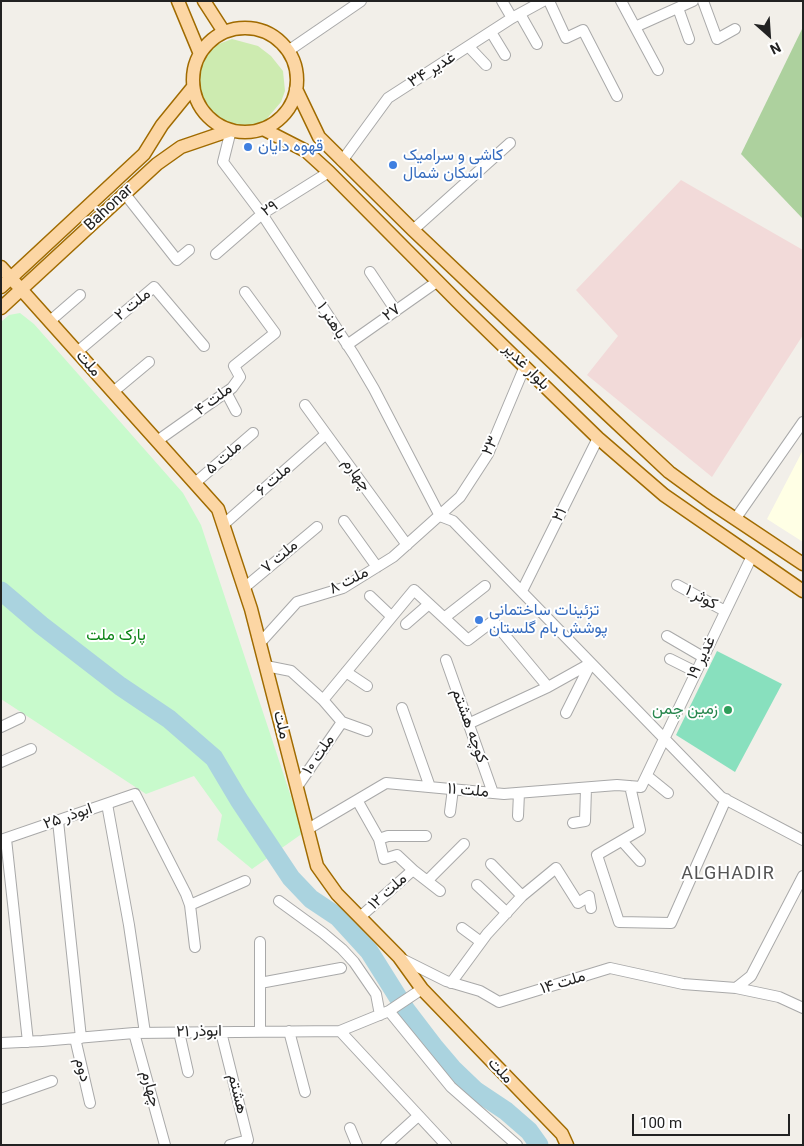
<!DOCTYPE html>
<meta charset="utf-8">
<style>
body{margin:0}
#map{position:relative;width:804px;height:1146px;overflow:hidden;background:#f2efe9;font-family:Roboto,sans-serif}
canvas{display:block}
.frame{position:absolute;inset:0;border:2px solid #222;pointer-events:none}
.north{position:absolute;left:744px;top:10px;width:50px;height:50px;-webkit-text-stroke:4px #fff;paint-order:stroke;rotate:154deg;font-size:14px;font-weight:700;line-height:20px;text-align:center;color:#222}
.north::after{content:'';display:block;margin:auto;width:18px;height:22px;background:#222;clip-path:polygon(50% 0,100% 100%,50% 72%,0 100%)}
.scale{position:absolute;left:632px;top:1114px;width:158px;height:22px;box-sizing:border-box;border:2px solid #222;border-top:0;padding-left:6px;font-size:15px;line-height:18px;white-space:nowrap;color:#222;-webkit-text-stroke:4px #fff;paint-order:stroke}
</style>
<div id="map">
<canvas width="804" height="1146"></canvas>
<div class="frame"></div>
<div class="north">N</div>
<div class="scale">100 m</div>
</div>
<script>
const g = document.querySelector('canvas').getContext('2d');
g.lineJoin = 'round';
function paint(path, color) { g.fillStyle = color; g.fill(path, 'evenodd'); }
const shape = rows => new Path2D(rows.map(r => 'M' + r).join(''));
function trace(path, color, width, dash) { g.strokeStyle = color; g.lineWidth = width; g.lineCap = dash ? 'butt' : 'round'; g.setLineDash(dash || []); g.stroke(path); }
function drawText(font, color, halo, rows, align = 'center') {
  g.font = font + ' Roboto,Vazirmatn,sans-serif'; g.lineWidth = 4; g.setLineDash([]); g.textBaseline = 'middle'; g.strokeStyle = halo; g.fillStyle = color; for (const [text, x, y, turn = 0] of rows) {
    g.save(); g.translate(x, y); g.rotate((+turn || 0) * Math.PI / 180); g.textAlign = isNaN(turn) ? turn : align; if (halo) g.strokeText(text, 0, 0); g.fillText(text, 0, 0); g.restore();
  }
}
const commercial = shape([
 [681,180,803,250,803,335,712,477,587,375,618,336,576,290]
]);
const education = shape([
 [803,450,803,542,767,519]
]);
const grass = shape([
 [232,39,258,46,271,56,283,71,285,91,281,102,264,122,244,130,228,129,210,118,194,94,195,63,203,50]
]);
const forest = shape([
 [803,27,803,219,741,154]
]);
const park = shape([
 [20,313,34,324,183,493,201,525,303,833,252,869,217,840,222,815,194,776,146,794,1,699,1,322,9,315]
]);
const pitch = shape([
 [717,651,782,684,735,772,676,735]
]);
const river = shape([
 [1,591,41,625,120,686,169,719,214,758,239,800,291,878,311,899,338,917,369,951,406,1010,435,1048,452,1068,476,1091,506,1111,529,1131,539,1145]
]);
const minor = shape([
 [502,1,512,18],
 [549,1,566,38,583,30,617,96],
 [621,1,658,70],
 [703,1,717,39,735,29],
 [678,8,689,39],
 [520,14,537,44],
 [635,27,693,1],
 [491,32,505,55],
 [469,47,486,65],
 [288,51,361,1],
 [231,130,223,162,262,214,354,355,374,389,440,516],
 [342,161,388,98,512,18,543,1],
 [125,194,177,260,189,250],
 [413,230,510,143],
 [216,254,262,214,329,172],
 [370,272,396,311],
 [50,321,80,295],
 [347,345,438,281],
 [77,352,154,287,204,346],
 [113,392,149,362],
 [226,392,236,411],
 [305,405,407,545],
 [157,441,232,388,240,377,234,366,275,333,245,292],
 [195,483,253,433],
 [440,516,453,521,721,797,803,840],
 [736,518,803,422],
 [344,521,377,567],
 [223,525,326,434],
 [677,585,725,611],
 [244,588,317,527],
 [522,591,598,438],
 [370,596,391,616],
 [444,618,485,586],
 [406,624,429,604],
 [667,636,703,657],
 [260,643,297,602,343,588,393,557,460,497,488,454,525,366],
 [670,659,696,672],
 [446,660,493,793],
 [266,666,291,671,323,700,342,722,367,731],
 [346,672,367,686],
 [323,700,414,590,468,640,493,621,548,687],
 [402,708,430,787],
 [566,713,591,663],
 [468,724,548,687,591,663],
 [1,727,20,718],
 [1,762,31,749],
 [647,776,668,793],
 [630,786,640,830,597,855,619,922,671,923,726,799],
 [297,787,342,722],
 [357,800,379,839,384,859,397,855,413,870],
 [107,804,129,925,145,1033],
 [450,812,453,789],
 [518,816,519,793],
 [58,821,81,1038],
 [573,823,585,821,586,788],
 [308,829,386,783,504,794,617,785,641,787,752,556],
 [6,839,28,1042],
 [379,839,388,836,426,836],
 [1,840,135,794,186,894,190,905,195,947],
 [622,841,640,861],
 [491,864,522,896],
 [427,881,464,844],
 [477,885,507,913],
 [279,901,323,933,342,949,354,962,376,994,380,1015],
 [190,905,245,881],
 [360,917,413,870,440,891],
 [462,928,481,942],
 [400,958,446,981,480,991,499,1002,610,968,683,984,736,988,779,997,803,1008],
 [260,983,341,968],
 [451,983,487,934,522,896,556,868,578,903,589,896,591,908],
 [736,988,751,976,803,876],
 [389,1011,451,1087,517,1145],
 [260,1031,260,942],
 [289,1031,305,1092],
 [340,1031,446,1145],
 [179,1032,188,1072],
 [221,1032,248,1140,230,1145],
 [134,1033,165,1145],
 [75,1038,90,1103],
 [1,1043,42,1041,134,1033,340,1031,389,1011,422,989],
 [1,1099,52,1081],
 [350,1128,357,1145],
 [386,1145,418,1116]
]);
const major = shape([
 [178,1,200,54],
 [204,1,224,32],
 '193 80a52 52 0 1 1 104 0a52 52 0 1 1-104 0Z',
 [296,89,319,137,413,230,607,414,669,472,710,502,803,564],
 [263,129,306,151,329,172,457,301,598,438,664,495,803,591],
 [1,267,218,509,251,609,317,866,337,894,399,957,422,989,562,1134,567,1145],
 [1,287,144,154,162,125,193,87],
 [1,308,157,164,181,147,231,130]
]);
const markers = [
 [248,147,5,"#3f7fe0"],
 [393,165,5,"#3f7fe0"],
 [479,620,5,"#3f7fe0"],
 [728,710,5,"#2e9e5b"]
];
const streetNames = [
 ["۳۴ غدیر",432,70,-32],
 ["Bahonar",109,208,-43],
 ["۲۹",270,209,-34],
 ["۲ ملت",133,305,-39],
 ["۲۷",392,313,-35],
 ["باهنر ۱",331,321,57],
 ["ملت",88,364,48],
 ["بلوار غدیر",526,367,45],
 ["۴ ملت",214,400,-37],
 ["۲۳",491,446,-64],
 ["۵ ملت",224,458,-41],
 ["چهارم",356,475,54],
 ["۶ ملت",274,480,-41],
 ["۲۱",560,515,-64],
 ["۷ ملت",280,557,-40],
 ["۸ ملت",349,581,-27],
 ["۱ کوثر",701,598,28],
 ["۱۹ غدیر",702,658,-64],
 ["ملت",281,725,76],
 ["کوچه هشتم",469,726,70],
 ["ملت ۱۰",319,755,-56],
 ["۱۱ ملت",468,791,5],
 ["ابوذر ۲۵",68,817,-19],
 ["۱۲ ملت",388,892,-42],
 ["۱۴ ملت",563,983,-17],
 ["۲۱ ابوذر",199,1032,-1],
 ["دوم",82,1070,76],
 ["ملت",500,1071,46],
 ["چهارم",150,1089,75],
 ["هشتم",237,1094,76]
];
const shopNames = [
 ["قهوه دایان",258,147],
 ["کاشی و سرامیک",403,156],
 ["اسکان شمال",403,174],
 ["تزئینات ساختمانی",489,611],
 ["پوشش بام گلستان",489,629]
];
const parkNames = [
 ["پارک ملت",116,636]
];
const leisureNames = [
 ["زمین چمن",718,710]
];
const neighbourhoodNames = [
 ["ALGHADIR",728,874]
];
paint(commercial, '#f2dad9');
paint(education, '#ffffe5');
paint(grass, '#cdebb0');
paint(forest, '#add19e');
paint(park, '#c8facc');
paint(pitch, '#88e0be');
trace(river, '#aad3df', 19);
trace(minor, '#a9a9a9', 12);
trace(major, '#a06b00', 15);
trace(minor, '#fff', 10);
trace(major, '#fcd6a4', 12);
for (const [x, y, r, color] of markers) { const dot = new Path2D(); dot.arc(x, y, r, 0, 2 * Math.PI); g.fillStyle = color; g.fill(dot); trace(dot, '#fff', 2); }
drawText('16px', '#222', '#fff', streetNames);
drawText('16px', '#366cbe', '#fff', shopNames, 'left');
drawText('16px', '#0c8416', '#fff', parkNames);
drawText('16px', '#27864d', '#fff', leisureNames, 'right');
g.letterSpacing = '1px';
drawText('18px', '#555', '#fff', neighbourhoodNames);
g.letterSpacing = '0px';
</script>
